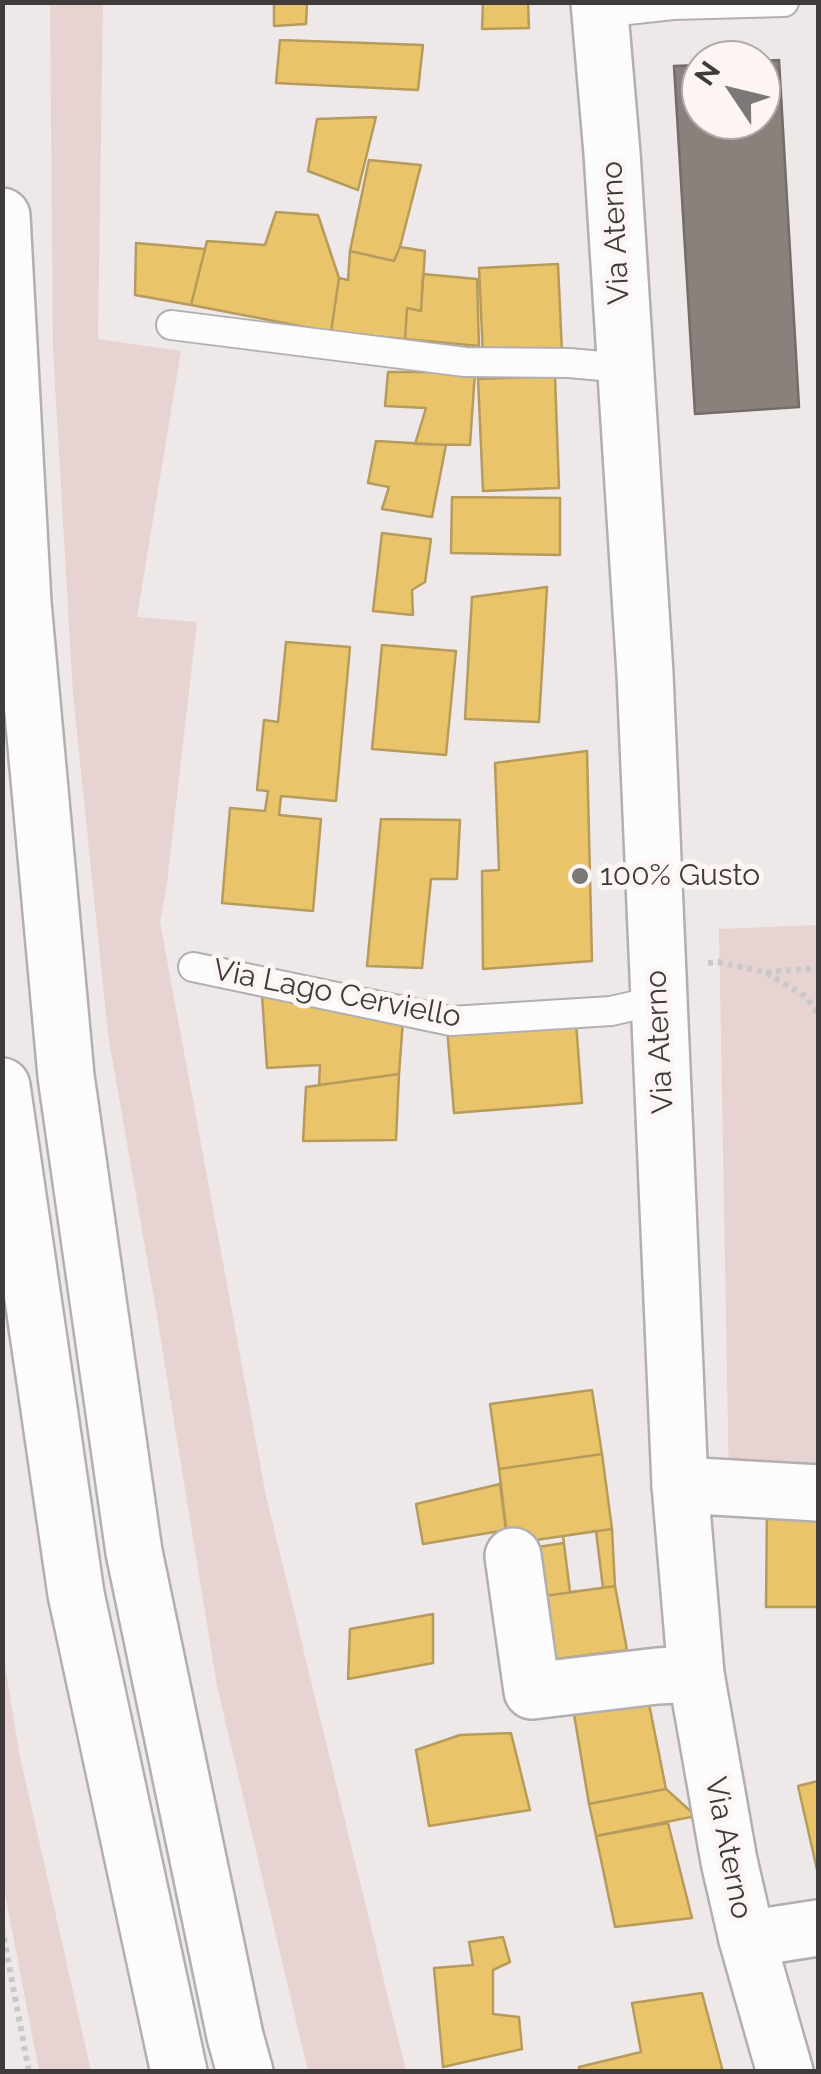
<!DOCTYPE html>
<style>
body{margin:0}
#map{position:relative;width:821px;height:2074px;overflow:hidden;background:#eee9e8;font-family:Raleway,sans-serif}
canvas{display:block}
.frame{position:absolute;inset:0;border:5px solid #3e3b3a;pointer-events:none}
.north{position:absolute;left:681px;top:40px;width:100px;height:100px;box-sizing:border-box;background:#fdf4f4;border:2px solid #b1aaaa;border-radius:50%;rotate:305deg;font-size:28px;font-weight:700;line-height:40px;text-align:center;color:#3e3b3a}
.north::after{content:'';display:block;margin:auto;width:35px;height:45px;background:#7c7877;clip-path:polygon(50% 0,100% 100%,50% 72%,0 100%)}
</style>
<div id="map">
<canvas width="821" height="2074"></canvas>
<div class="frame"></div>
<div class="north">N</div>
</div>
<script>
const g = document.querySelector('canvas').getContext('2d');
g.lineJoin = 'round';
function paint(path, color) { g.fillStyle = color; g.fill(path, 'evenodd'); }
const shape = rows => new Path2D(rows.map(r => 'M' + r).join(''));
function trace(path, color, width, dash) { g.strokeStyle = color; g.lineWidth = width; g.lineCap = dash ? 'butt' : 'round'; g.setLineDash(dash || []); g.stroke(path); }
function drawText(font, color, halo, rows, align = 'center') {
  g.font = font + ' Raleway,sans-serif'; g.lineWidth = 10; g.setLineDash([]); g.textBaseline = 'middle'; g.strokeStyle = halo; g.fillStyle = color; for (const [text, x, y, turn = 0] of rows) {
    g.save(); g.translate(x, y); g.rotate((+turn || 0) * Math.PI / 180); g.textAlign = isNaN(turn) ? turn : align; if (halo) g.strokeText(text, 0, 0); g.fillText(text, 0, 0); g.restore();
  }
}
const green = shape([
 [50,3,103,3,98,339,181,351,137,617,197,622,167,883,160,922,266,1496,406,2071,308,2071,217,1686,156,1310,108,1034,73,694,53,350],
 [818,925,818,1489,729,1485,719,929],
 [3,1653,19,1752,91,2071,39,2071,3,1883]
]);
const homes = shape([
 [274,2,307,2,306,24,274,26,274,2],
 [483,2,528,2,529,28,482,29,483,2],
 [280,40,423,45,418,90,276,83,280,40],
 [376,117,358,190,308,171,317,119,376,117],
 [369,160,421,165,400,247,394,261,350,251,369,160],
 [276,212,318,215,339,278,331,332,191,305,207,241,265,245,276,212],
 [136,243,205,249,191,305,135,295,136,243],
 [400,247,425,251,421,311,407,308,405,339,331,332,339,278,348,280,350,251,394,261,400,247],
 [558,264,562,353,483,357,479,268,558,264],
 [423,274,477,279,479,346,405,339,407,308,421,311,423,274],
 [388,372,475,372,470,445,415,444,426,408,385,406,388,372],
 [555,376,559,488,483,491,478,379,555,376],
 [376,441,446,445,432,517,382,509,389,487,368,483,376,441],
 [452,497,560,498,560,555,451,553,452,497],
 [382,533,431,539,425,582,412,590,413,615,373,611,382,533],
 [547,587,539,722,465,719,472,597,547,587],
 [286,642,350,647,336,801,281,796,279,815,321,819,313,911,222,903,230,808,265,811,268,791,257,790,264,720,278,722,286,642],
 [382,645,456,651,446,755,372,749,382,645],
 [587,751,592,961,483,969,482,871,499,870,495,763,587,751],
 [381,819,460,820,457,879,431,879,422,968,367,966,381,819],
 [261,981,403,1020,399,1074,319,1085,320,1065,267,1068,261,981],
 [576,1022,582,1103,454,1113,447,1028,576,1022],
 [399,1074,396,1140,303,1141,306,1087,399,1074],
 [592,1390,602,1454,499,1469,490,1404,592,1390],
 [602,1454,612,1529,508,1544,499,1469,602,1454],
 [500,1484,506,1530,423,1544,416,1504,500,1484],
 [767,1501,818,1502,818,1607,766,1607,767,1501],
 [612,1529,615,1586,531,1598,525,1549,564,1543,563,1536,612,1529],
 [596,1531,603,1588,570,1592,563,1536,596,1531],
 [615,1586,627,1650,540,1661,531,1598,615,1586],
 [433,1614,433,1663,348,1679,350,1629,433,1614],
 [648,1699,666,1789,589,1804,574,1714,648,1699],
 [511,1733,530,1810,429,1826,416,1750,460,1735,511,1733],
 [818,1781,818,1874,798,1786,818,1781],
 [666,1789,696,1816,596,1836,589,1804,666,1789],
 [668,1823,692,1918,615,1927,596,1836,668,1823],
 [503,1937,510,1962,493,1970,493,2014,519,2017,522,2049,443,2067,434,1968,473,1965,469,1942,503,1937],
 [702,1993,723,2072,580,2072,579,2067,641,2052,632,2003,702,1993]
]);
const industry = shape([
 [779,60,799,407,695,414,674,66,701,65,701,120,761,120,761,61,779,60]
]);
const path = shape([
 [708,963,718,962,765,972,805,996,818,1013],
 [766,972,818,968],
 [2,1928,29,2072]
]);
const service = shape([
 [600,13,673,5,784,2],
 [171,325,465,362,569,363,624,368],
 [193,967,451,1021,611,1011,659,1000]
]);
const minor = shape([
 [680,1485,818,1493],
 [513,1556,532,1691,657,1676,696,1674],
 [747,1939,818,1928]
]);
const tertiary = shape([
 [599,2,612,153,645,674,680,1485,696,1674,729,1861,747,1939,785,2072]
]);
const trunk = shape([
 [2,216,23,603,66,1076,134,1552,235,2036,245,2072],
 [2,1086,76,1594,179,2072]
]);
const markers = [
 [580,876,10,"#7c7877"]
];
const streetNames = [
 ["Via Aterno",616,233,-93],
 ["Via Lago Cerviello",337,994,11],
 ["Via Aterno",660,1042,-93],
 ["Via Aterno",728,1848,79]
];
const poiNames = [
 ["100% Gusto",600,876]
];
paint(green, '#e6d3d2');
paint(homes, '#e9c46a');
trace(homes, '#b69b5c', 2.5);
paint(industry, '#8a817c');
trace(industry, '#736c68', 2.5);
trace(service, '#b3afae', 32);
trace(minor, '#b3afae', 60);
trace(tertiary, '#b3afae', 60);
trace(trunk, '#b3afae', 60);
trace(path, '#cac8c8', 6, [5, 5]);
trace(service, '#fcfcfc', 28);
trace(minor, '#fcfcfc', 55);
trace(tertiary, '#fcfcfc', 55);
trace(trunk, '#fcfcfc', 55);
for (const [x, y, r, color] of markers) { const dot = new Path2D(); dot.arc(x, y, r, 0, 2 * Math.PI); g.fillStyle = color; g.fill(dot); trace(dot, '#fdf4f4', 4); }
drawText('30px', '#3e3b3a', '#fdf4f4', streetNames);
drawText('30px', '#3e3b3a', '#fdf4f4', poiNames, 'left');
</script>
